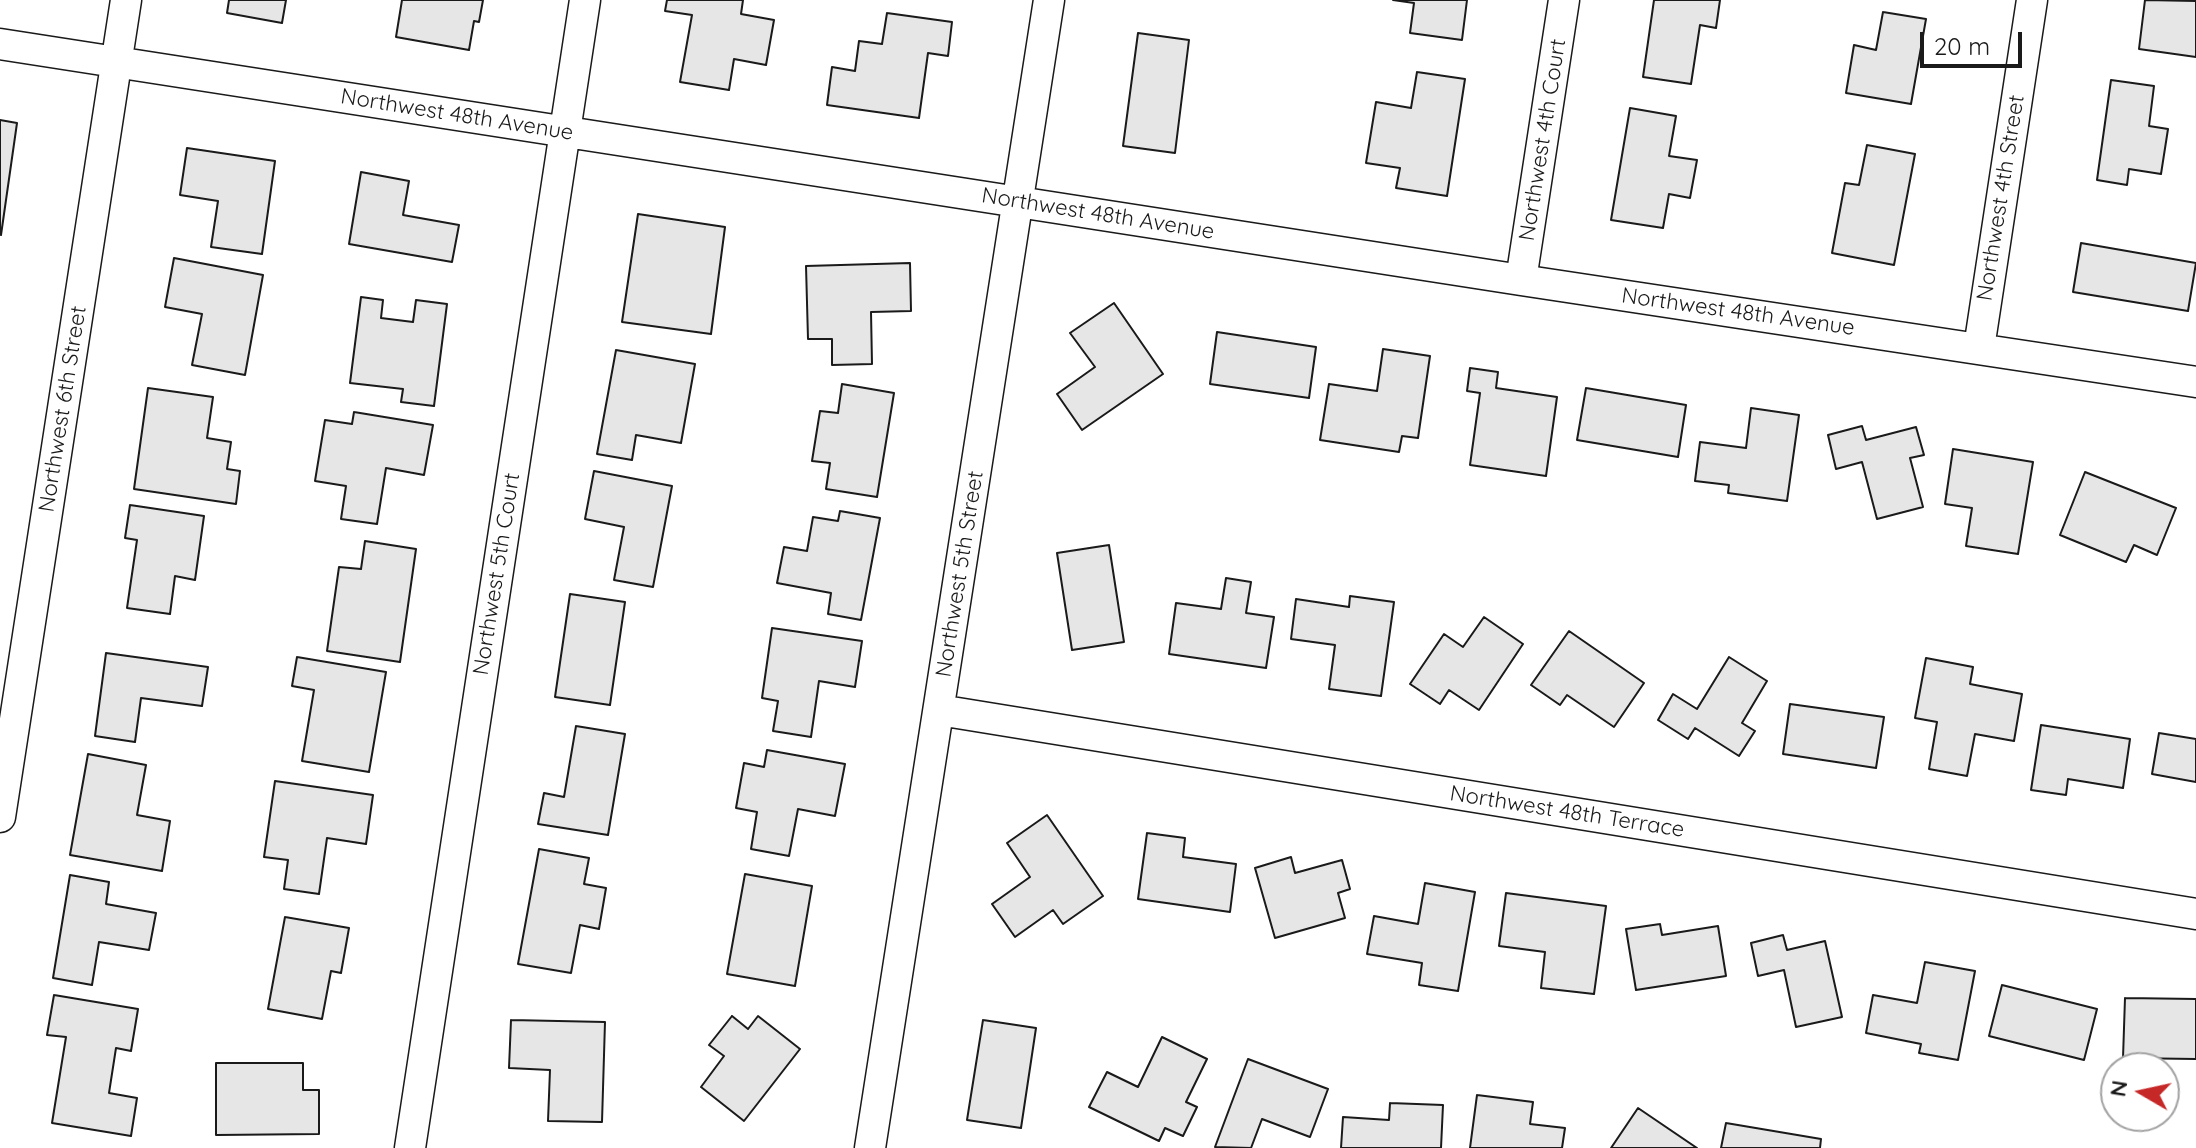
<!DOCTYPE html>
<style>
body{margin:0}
#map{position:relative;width:2196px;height:1148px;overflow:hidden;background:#fff;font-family:Quicksand,sans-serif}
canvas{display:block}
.north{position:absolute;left:2100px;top:1052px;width:80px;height:80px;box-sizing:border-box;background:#fff;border:2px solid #a3a3a3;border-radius:50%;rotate:279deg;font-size:22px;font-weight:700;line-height:32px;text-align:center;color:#1a1a1a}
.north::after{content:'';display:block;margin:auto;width:28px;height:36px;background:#c62828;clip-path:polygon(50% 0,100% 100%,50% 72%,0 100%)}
.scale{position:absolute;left:1920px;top:32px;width:102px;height:36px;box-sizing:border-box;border:4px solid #1a1a1a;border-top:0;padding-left:10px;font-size:24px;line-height:28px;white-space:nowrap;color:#1a1a1a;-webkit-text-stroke:6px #fff;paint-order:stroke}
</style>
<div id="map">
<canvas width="2196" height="1148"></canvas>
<div class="north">N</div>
<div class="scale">20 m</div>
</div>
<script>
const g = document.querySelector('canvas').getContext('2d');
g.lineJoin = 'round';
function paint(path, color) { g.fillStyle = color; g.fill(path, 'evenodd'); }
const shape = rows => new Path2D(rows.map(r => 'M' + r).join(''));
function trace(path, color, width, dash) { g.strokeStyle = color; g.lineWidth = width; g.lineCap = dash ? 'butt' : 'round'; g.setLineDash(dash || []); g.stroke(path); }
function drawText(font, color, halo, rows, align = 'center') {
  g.font = font + ' Quicksand,sans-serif'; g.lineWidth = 6; g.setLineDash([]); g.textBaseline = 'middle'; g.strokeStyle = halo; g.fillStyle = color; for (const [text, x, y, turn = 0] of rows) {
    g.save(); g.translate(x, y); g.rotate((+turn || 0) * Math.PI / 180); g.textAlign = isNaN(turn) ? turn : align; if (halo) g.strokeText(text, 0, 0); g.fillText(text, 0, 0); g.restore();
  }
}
const building = shape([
 [229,0,286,0,282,23,227,13,229,0],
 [402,0,483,0,479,22,474,21,469,50,396,37,402,0],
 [667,0,743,0,741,14,774,20,766,65,734,59,729,90,680,82,692,15,665,11,667,0],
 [1393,0,1467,0,1462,40,1410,33,1414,3,1393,0],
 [1654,0,1720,0,1716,28,1700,25,1691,84,1643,77,1654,0],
 [2145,0,2196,1,2196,57,2139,49,2145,0],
 [1883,12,1926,19,1911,104,1846,93,1854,45,1876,50,1883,12],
 [887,13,952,22,948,56,928,53,919,118,827,105,832,67,855,71,859,41,882,44,887,13],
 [1138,33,1189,40,1175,153,1123,146,1138,33],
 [1417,72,1465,79,1447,196,1396,188,1400,168,1366,163,1376,102,1411,108,1417,72],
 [2111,80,2154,86,2149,126,2168,129,2161,174,2129,169,2127,185,2097,180,2111,80],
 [1630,108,1676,116,1669,156,1697,160,1690,198,1669,194,1663,228,1611,220,1630,108],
 [0,120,17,123,1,235,0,234,0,120],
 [1867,145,1915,154,1894,265,1832,253,1845,183,1859,185,1867,145],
 [187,148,275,161,262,254,211,247,218,201,180,195,187,148],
 [361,172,409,181,403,215,459,225,452,262,349,244,361,172],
 [638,214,725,227,711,334,622,322,638,214],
 [2081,243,2196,263,2188,311,2073,292,2081,243],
 [174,258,263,275,245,375,192,365,202,314,165,307,174,258],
 [910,263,911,311,871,312,872,364,832,365,832,339,808,339,806,266,910,263],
 [361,297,383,300,381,318,413,322,416,300,447,304,434,406,401,402,403,389,350,383,361,297],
 [1114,303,1163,374,1082,430,1057,394,1095,367,1070,333,1114,303],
 [1217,332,1316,347,1309,398,1210,384,1217,332],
 [1383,349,1430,356,1418,438,1402,436,1399,452,1320,440,1329,384,1377,391,1383,349],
 [616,350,695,364,681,443,636,435,632,460,597,454,616,350],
 [1470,368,1498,372,1496,388,1557,397,1546,476,1470,465,1480,393,1467,391,1470,368],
 [842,384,894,393,877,497,826,489,830,463,812,461,820,411,838,413,842,384],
 [148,388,213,397,207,438,231,442,227,469,240,471,236,504,134,489,148,388],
 [1586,388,1686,405,1678,457,1577,440,1586,388],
 [1751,408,1799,415,1787,501,1728,493,1729,485,1695,481,1700,442,1746,448,1751,408],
 [354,412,433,425,424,475,386,468,377,524,341,519,346,486,315,481,325,420,352,424,354,412],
 [1862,426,1866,440,1916,427,1924,455,1910,458,1923,507,1877,519,1862,462,1836,469,1828,435,1862,426],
 [1953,449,2033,462,2018,554,1966,546,1972,508,1945,504,1953,449],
 [594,471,672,486,653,587,614,580,624,527,585,519,594,471],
 [2085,472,2176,508,2157,555,2134,545,2126,562,2060,535,2085,472],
 [130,505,204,516,195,580,175,576,170,614,127,608,137,540,125,538,130,505],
 [840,511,880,518,861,620,828,614,831,593,777,583,784,547,807,551,813,517,838,521,840,511],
 [365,541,416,549,400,662,327,651,339,567,361,569,365,541],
 [1109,545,1124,642,1072,650,1057,553,1109,545],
 [1226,578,1251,582,1246,613,1274,617,1266,668,1169,654,1176,603,1221,609,1226,578],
 [570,594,625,602,610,705,555,697,570,594],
 [1350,596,1394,602,1381,696,1329,689,1335,645,1291,639,1296,599,1349,607,1350,596],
 [1484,617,1523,644,1479,710,1449,690,1440,704,1410,684,1444,634,1463,647,1484,617],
 [772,628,862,641,855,687,819,681,811,737,773,731,778,701,762,698,772,628],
 [1569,631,1644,683,1614,727,1567,695,1560,705,1531,685,1569,631],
 [106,653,208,667,202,706,141,698,135,742,95,736,106,653],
 [297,657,386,672,369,772,302,761,314,690,292,686,297,657],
 [1729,657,1767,681,1742,723,1755,731,1739,756,1695,728,1688,739,1658,720,1673,694,1697,709,1729,657],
 [1926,658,1973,667,1970,684,2022,694,2014,741,1975,734,1967,776,1929,769,1937,722,1915,718,1926,658],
 [1790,704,1884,717,1876,768,1783,754,1790,704],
 [2041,725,2130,739,2123,788,2068,779,2066,795,2031,790,2041,725],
 [576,726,625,734,608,835,538,824,544,793,564,797,576,726],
 [2159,733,2196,739,2196,782,2152,774,2159,733],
 [767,750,845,764,835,816,798,809,789,856,751,849,757,812,736,808,744,763,764,767,767,750],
 [88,754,146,765,137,815,170,821,162,871,70,855,88,754],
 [275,781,373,795,366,844,327,838,319,894,284,889,288,860,264,857,275,781],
 [1047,815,1103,896,1063,924,1053,910,1015,937,992,904,1030,877,1007,843,1047,815],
 [1147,833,1185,838,1183,857,1236,864,1230,912,1138,899,1147,833],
 [539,849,589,858,584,884,606,888,599,929,580,925,571,973,518,964,539,849],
 [1291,857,1295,873,1342,860,1350,889,1338,893,1345,918,1275,938,1255,868,1291,857],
 [745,874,812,886,795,986,727,974,745,874],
 [70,875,109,882,106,904,156,913,149,950,99,942,92,985,53,978,70,875],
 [1425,883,1475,892,1458,991,1419,985,1422,963,1367,954,1374,916,1418,924,1425,883],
 [1506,893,1606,906,1594,994,1541,988,1545,952,1499,946,1506,893],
 [285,917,349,928,341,973,331,971,322,1019,268,1009,285,917],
 [1660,924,1662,935,1718,926,1726,976,1636,990,1626,929,1660,924],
 [1783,935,1787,950,1825,941,1842,1017,1796,1027,1784,970,1758,976,1751,943,1783,935],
 [1925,962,1975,971,1958,1060,1919,1053,1921,1044,1866,1033,1873,995,1917,1003,1925,962],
 [2002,985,2097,1009,2084,1060,1989,1036,2002,985],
 [54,995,138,1009,131,1051,116,1048,109,1093,137,1098,131,1136,52,1123,66,1037,47,1035,54,995],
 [2125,998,2196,999,2196,1059,2123,1058,2125,998],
 [732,1016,748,1029,758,1016,800,1049,744,1121,701,1087,724,1056,709,1045,732,1016],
 [511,1020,605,1022,602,1122,548,1121,550,1070,509,1068,511,1020],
 [983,1020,1036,1028,1021,1128,967,1120,983,1020],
 [1162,1037,1207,1059,1186,1102,1197,1107,1183,1136,1165,1128,1159,1141,1089,1107,1107,1072,1138,1087,1162,1037],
 [1248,1059,1328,1089,1310,1137,1262,1119,1251,1148,1215,1147,1248,1059],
 [216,1063,303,1063,303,1090,319,1090,319,1134,216,1135,216,1063],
 [1477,1095,1533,1102,1530,1124,1565,1128,1562,1148,1470,1148,1477,1095],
 [1390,1103,1443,1105,1441,1148,1341,1148,1343,1117,1389,1120,1390,1103],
 [1638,1108,1697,1148,1611,1148,1638,1108],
 [1726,1123,1821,1139,1820,1148,1721,1148,1726,1123]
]);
const minor = shape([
 [0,44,1521,280,2196,382],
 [1521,280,1564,0],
 [1979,348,2032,0],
 [939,710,2196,914],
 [0,817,126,0],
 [410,1148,585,0],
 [870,1148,1049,0]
]);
const streetNames = [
 ["Northwest 48th Avenue",457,115,9],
 ["Northwest 4th Court",1543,140,-81],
 ["Northwest 4th Street",2001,198,-81],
 ["Northwest 48th Avenue",1098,214,9],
 ["Northwest 48th Avenue",1738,312,8],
 ["Northwest 6th Street",63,409,-81],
 ["Northwest 5th Court",497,574,-81],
 ["Northwest 5th Street",960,574,-81],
 ["Northwest 48th Terrace",1567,812,9]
];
paint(building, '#e6e6e6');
trace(building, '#1a1a1a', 2);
trace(minor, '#1a1a1a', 33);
trace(minor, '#fff', 30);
drawText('22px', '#1a1a1a', '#fff', streetNames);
</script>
